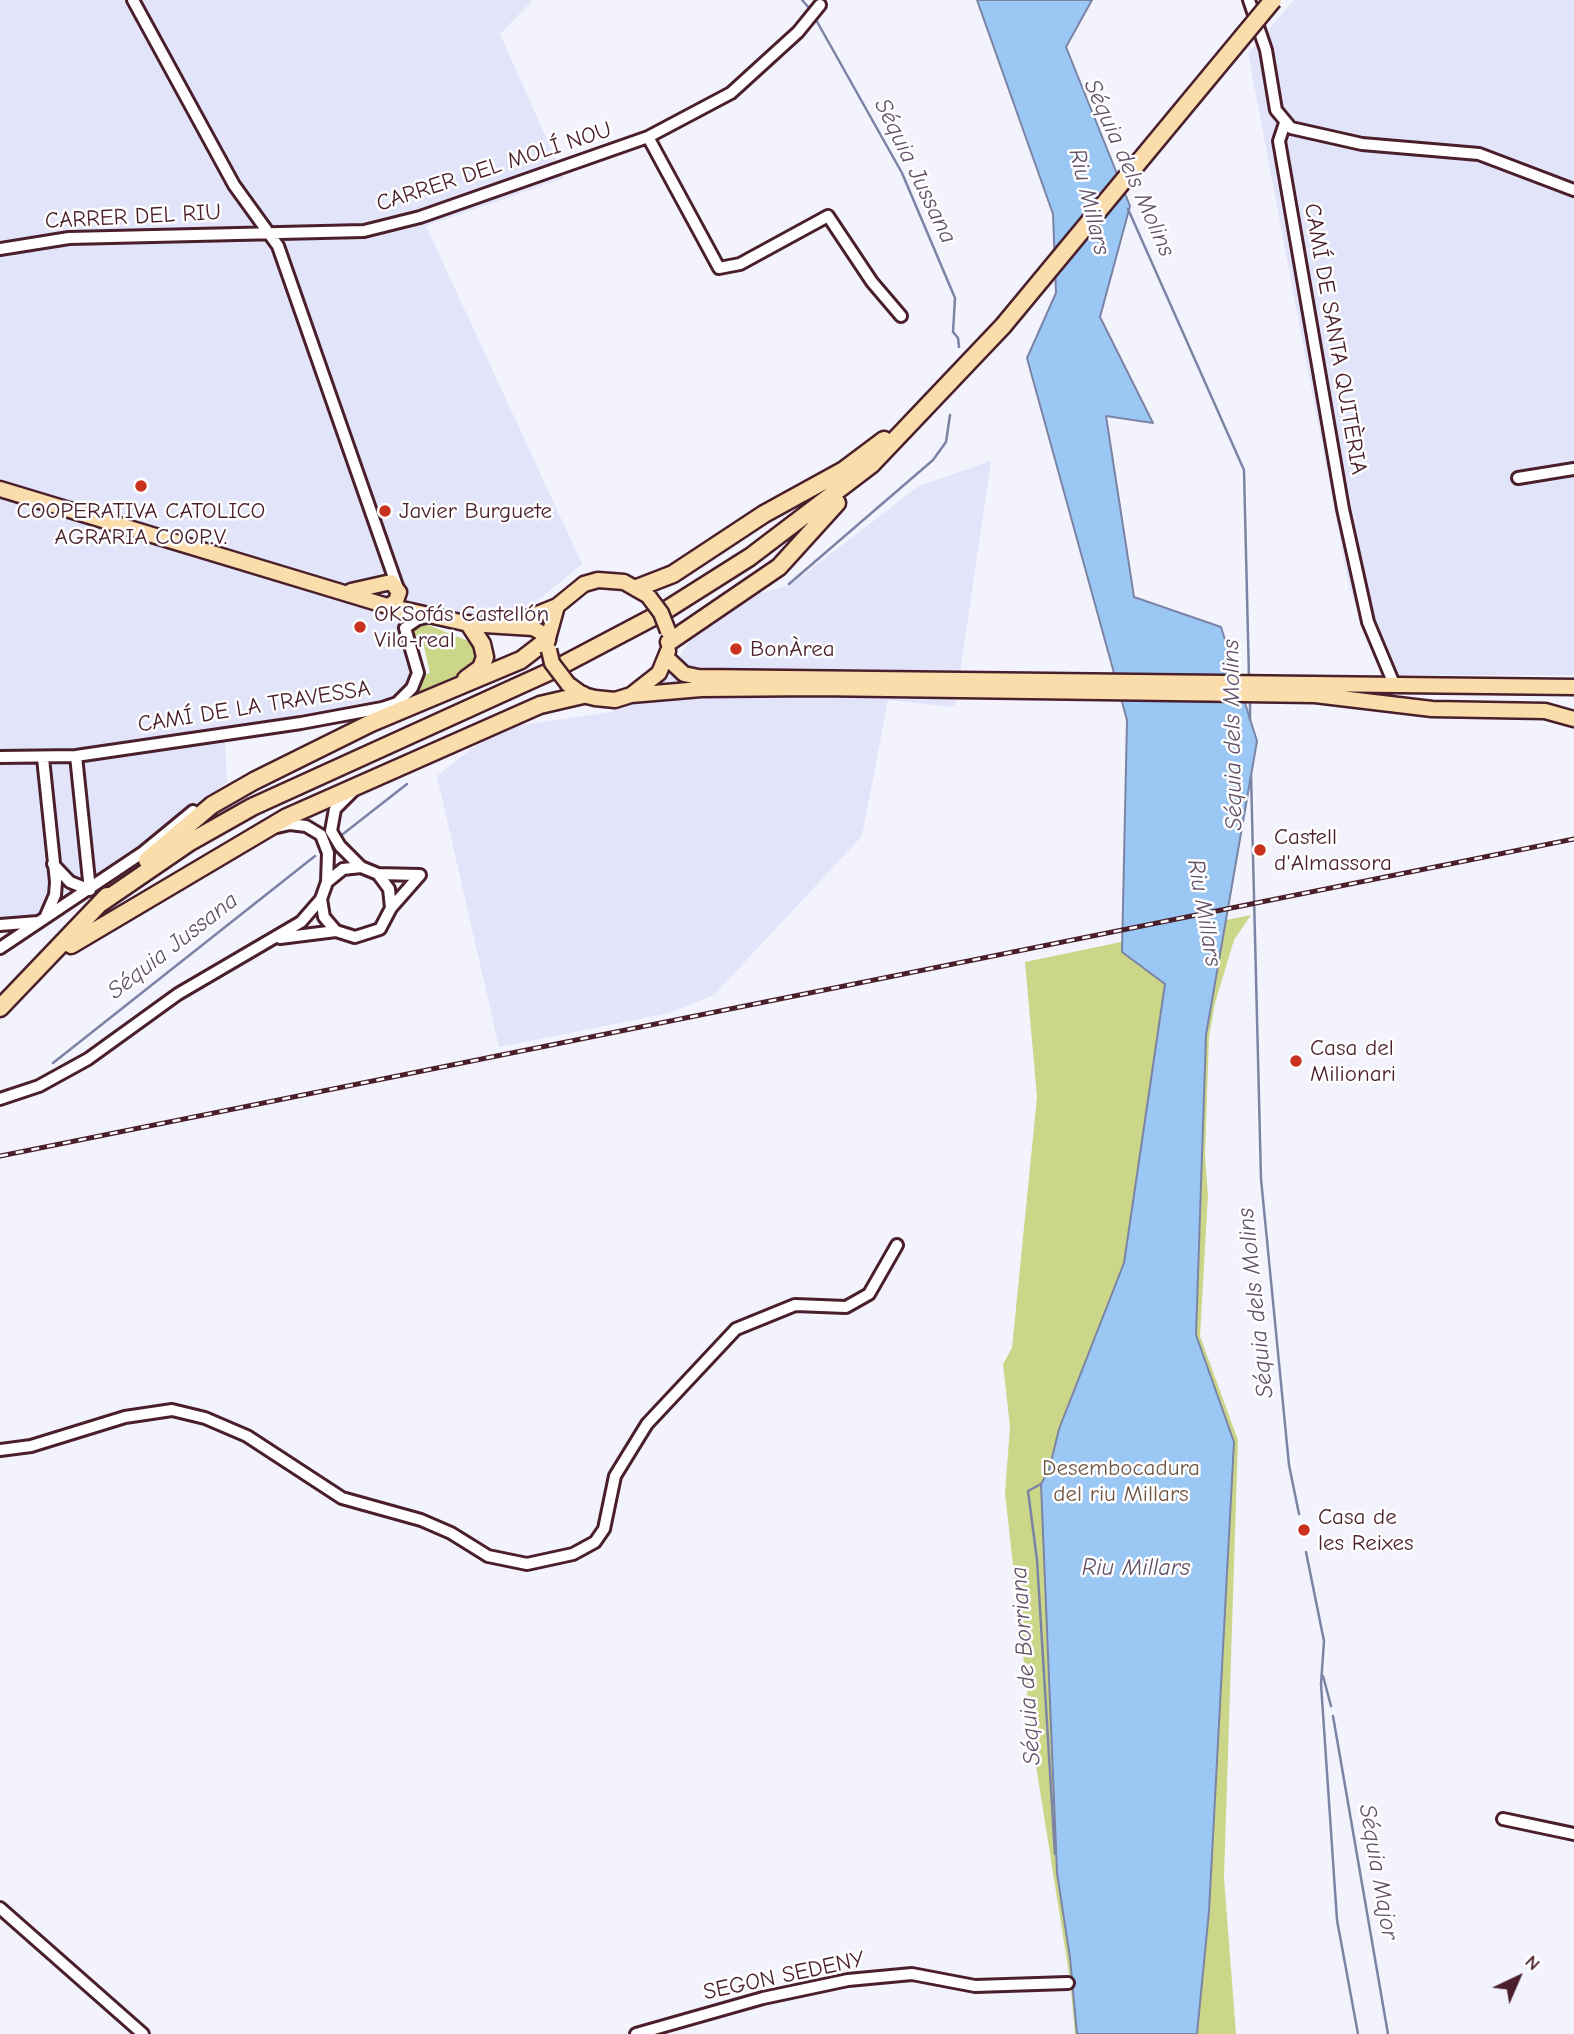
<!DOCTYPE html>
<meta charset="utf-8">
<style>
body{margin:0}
#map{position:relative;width:1574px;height:2034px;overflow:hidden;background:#f2f3fd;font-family:"Comic Neue",sans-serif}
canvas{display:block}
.north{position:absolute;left:1483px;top:1943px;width:70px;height:70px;-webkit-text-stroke:5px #fff;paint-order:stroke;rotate:44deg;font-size:19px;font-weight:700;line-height:28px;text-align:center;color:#4a1f2b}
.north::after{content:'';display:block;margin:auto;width:24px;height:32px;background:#4a1f2b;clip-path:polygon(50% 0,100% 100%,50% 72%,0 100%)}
</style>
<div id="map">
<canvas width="1574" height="2034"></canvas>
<div class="north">N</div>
</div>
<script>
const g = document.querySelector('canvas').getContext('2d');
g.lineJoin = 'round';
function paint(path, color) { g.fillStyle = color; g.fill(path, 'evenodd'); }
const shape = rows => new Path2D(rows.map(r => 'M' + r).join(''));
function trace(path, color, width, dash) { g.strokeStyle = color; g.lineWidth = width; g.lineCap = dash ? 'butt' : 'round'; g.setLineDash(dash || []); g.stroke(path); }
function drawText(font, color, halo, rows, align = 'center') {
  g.font = font + ' "Comic Neue",sans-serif'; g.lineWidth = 5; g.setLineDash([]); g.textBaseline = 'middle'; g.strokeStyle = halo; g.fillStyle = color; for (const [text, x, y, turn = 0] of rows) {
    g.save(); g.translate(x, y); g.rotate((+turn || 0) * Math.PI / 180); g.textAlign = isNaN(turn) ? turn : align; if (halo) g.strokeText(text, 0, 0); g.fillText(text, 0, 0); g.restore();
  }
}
const built = shape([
 [0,0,533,0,500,34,564,178,426,226,582,564,536,602,486,622,392,612,415,672,399,705,225,742,227,782,85,888,26,921,0,923],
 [1294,0,1574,0,1574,675,1382,675,1349,587,1248,53],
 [991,461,955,707,888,700,862,836,714,995,669,1013,499,1047,437,776,471,749,508,727,611,712,644,697,667,674,693,637,756,594,790,585,919,486]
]);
const green = shape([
 [423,623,476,644,478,659,465,674,408,700,422,675,430,673,421,634,413,637,412,629,416,624],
 [1251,915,1234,940,1215,1003,1209,1037,1205,1156,1208,1195,1200,1336,1238,1440,1224,1878,1236,2034,1075,2034,1070,1980,1034,1753,1005,1493,1010,1427,1003,1364,1012,1348,1037,1097,1025,962]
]);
const water = shape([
 [977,0,1092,0,1066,47,1130,206,1100,317,1153,423,1106,416,1134,597,1221,627,1257,741,1206,1035,1196,1335,1234,1442,1209,1911,1197,2034,1077,2034,1070,1958,1057,1873,1041,1484,1049,1470,1059,1429,1124,1263,1165,984,1122,952,1127,720,1027,358,1056,293,1053,214,977,0]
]);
const stream = shape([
 [802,0,810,9],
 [815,18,902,173,955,298,953,332,958,338,959,347],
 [1128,209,1244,470,1249,678],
 [789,584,933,460,946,442,950,415],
 [1250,698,1250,720],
 [1251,775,1261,1179,1289,1465,1299,1514],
 [343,834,407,784],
 [53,1063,315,856],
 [1041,1484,1028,1491,1037,1560,1055,1854],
 [1306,1552,1324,1641,1321,1684,1337,1920,1358,2034],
 [1323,1676,1331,1706],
 [1333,1716,1388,2034]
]);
const minor = shape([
 [133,0,234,185,278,246,397,586],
 [1249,0,1266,50,1276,110,1291,128,1362,144,1479,154,1574,190],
 [1285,123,1279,141,1343,509,1368,622,1394,684],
 [648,137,719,268,740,264,828,216,872,282,901,316],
 [0,249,69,238,364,231,420,217,648,137,731,93,798,32,820,5],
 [1518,478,1574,469],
 [0,757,76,756,301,723,382,708,397,703,412,688,418,673,405,628,418,619,427,617],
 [43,758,56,882,55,895,45,918],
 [353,791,335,809,331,831,340,846,361,867,378,874,420,875],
 [53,864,70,882,90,890,76,756],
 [378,874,389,889,391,908],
 [327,882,343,869,361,867],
 [321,899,324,917,336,931],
 [0,925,38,922],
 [280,938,336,931,355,937,380,929,391,908,420,875],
 [0,948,142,853,193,811],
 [0,1099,39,1086,88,1059,178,994,301,922,321,899,327,882,328,853,321,835,306,826,290,824,277,827],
 [0,1450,31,1446,125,1417,172,1410,205,1418,247,1436,342,1498,421,1520,451,1533,488,1556,527,1564,573,1554,595,1542,604,1529,615,1476,647,1424,736,1329,795,1305,846,1307,869,1294,897,1245],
 [1503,1819,1574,1834],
 [0,1908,143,2034],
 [636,2034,763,1998,848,1980,912,1974,975,1986,1068,1983]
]);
const major = shape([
 [0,489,384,605,469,624,533,628,547,636],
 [351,591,391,582,399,592,396,601,390,605],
 [513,624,557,606],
 [547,642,557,606,584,584,598,580,624,582,645,594],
 [667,658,684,674,698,677,1574,687],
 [568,684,583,695,595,698,615,700,631,695,659,673,668,651],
 [631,695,701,689,818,688,1315,695,1432,709,1545,711,1574,719]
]);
const highway = shape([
 [637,588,673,574,764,514,844,470,884,440],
 [669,642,779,567,837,503],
 [466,679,481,668,485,657,482,644,469,624],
 [147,860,212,805,254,781,371,723,521,660,547,640],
 [101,903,190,842,252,807,551,671,663,612,750,557,871,465,1003,326],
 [71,945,287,817,540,705,583,695],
 [0,1008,107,896]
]);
const rail = shape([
 [0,1156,1574,839]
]);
const majorBridge = shape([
 [649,597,661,613,668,631],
 [549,650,552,663,568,684]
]);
const highwayBridge = shape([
 [1003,326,1273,0]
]);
const markers = [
 [141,486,7,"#c8321e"],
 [385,511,7,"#c8321e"],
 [360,627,7,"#c8321e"],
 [736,649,7,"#c8321e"],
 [1260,850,7,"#c8321e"],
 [1296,1061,7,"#c8321e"],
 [1304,1530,7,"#c8321e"]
];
const streetNames = [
 ["CARRER DEL MOLÍ NOU",494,167,-18],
 ["CARRER DEL RIU",133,217,-3],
 ["CAMÍ DE SANTA QUITÈRIA",1335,339,80],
 ["CAMÍ DE LA TRAVESSA",254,707,-9],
 ["SEGON SEDENY",784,1976,-12]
];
const poiNames = [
 ["COOPERATIVA CATOLICO",141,511,"center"],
 ["AGRARIA COOP.V.",141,537,"center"],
 ["Javier Burguete",399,511],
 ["OKSofás Castellón",374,614],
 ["Vila-real",374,640],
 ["BonÀrea",750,649],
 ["Castell",1274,837],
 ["d'Almassora",1274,863],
 ["Casa del",1310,1048],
 ["Milionari",1310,1074],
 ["Casa de",1318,1517],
 ["les Reixes",1318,1543]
];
const parkNames = [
 ["Desembocadura",1121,1468],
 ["del riu Millars",1121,1494]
];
const waterNames = [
 ["Séquia dels Molins",1129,168,66],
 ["Séquia Jussana",915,171,64],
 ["Riu Millars",1089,202,76],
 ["Séquia dels Molins",1233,735,-91],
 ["Riu Millars",1204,913,80],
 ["Séquia Jussana",173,946,-38],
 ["Séquia dels Molins",1256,1303,-96],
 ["Riu Millars",1136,1568],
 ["Séquia de Borriana",1026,1666,-94],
 ["Séquia Major",1378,1872,80]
];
paint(built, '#e2e4fa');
paint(green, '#cbd689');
paint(water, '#9bc7f5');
trace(water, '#7b84a4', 2);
trace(stream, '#7b84a4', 2.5);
trace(minor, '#4a1f2b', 16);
trace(major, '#4a1f2b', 19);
trace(highway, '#4a1f2b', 21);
trace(minor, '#fff', 10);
trace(major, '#fbddab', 14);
trace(highway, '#fbddab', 16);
trace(rail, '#4a1f2b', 5);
trace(rail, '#fff', 2.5, [8]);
trace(majorBridge, '#4a1f2b', 19, []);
trace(highwayBridge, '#4a1f2b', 21, []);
trace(majorBridge, '#fbddab', 14);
trace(highwayBridge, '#fbddab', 16);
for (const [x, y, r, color] of markers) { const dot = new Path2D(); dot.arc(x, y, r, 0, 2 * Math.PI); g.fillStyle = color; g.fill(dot); trace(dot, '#fff', 2.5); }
drawText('23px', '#4a1f2b', '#fff', streetNames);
drawText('23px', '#4a1f2b', '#fff', poiNames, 'left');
drawText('23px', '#715647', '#fff', parkNames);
drawText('italic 24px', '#625168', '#fff', waterNames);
</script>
